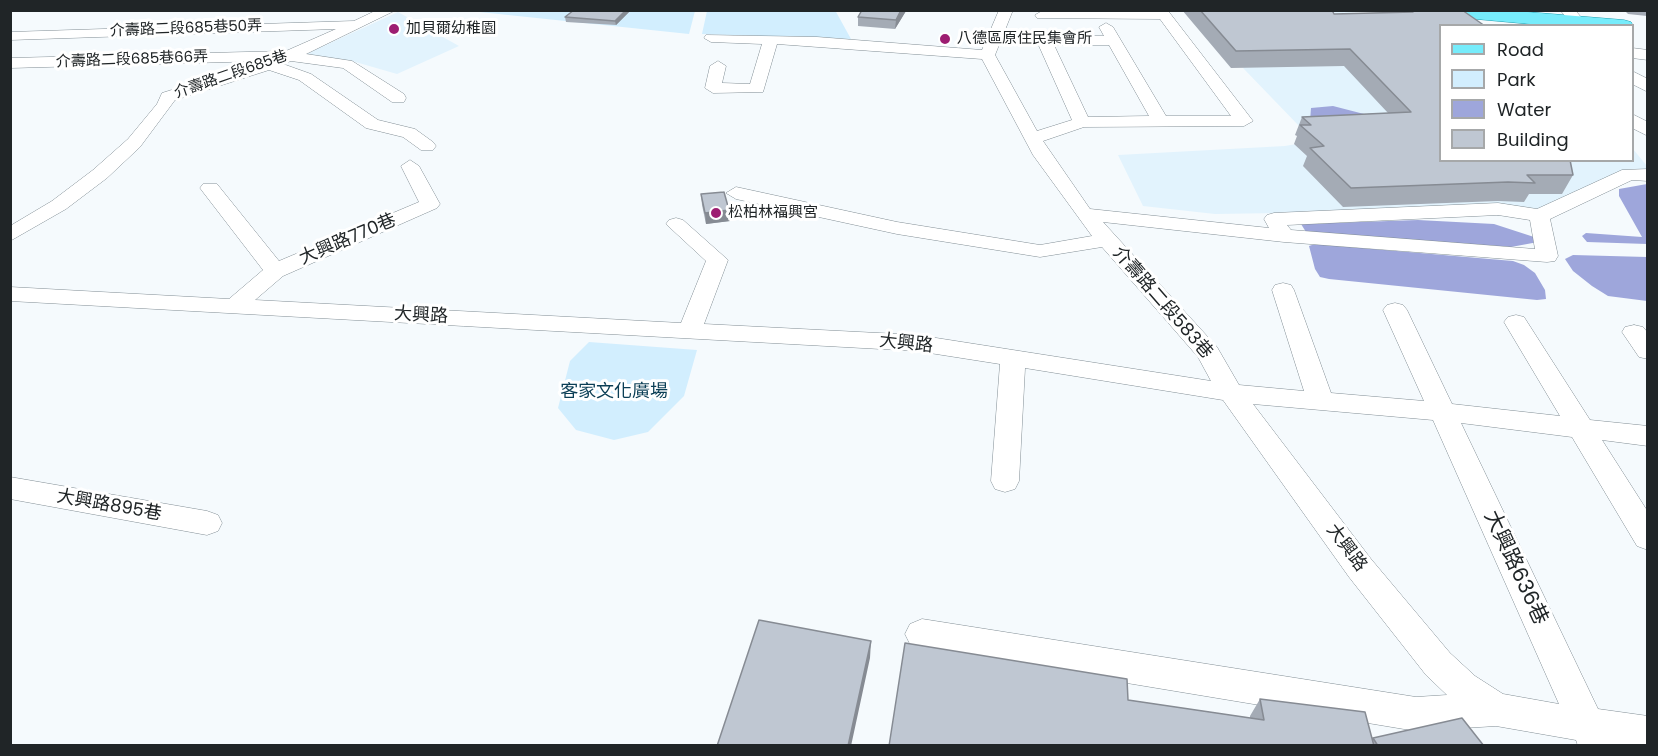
<!DOCTYPE html>
<meta charset="utf-8">
<style>
body{margin:0}
#map{position:relative;width:1658px;height:756px;overflow:hidden;background:#f5fafd;font-family:Poppins,sans-serif}
canvas{display:block}
.frame{position:absolute;inset:0;border:12px solid #202527;pointer-events:none}
.legend{position:absolute;left:1439px;top:24px;width:195px;height:138px;box-sizing:border-box;background:#fff;border:2px solid #a6a8a9;margin:0;padding:8px 10px;list-style:none;font-size:18px;color:#202527}
.legend li{display:flex;align-items:center;gap:12px;height:30px}
.legend b{width:30px;border:2px solid #a6a8a9}
</style>
<div id="map">
<canvas width="1658" height="756"></canvas>
<div class="frame"></div>
<ul class="legend">
<li><b style="height:8px;background:#76ecfb"></b>Road</li>
<li><b style="height:16px;background:#d2eefe"></b>Park</li>
<li><b style="height:16px;background:#9ea6db"></b>Water</li>
<li><b style="height:16px;background:#bfc7d2"></b>Building</li>
</ul>
</div>
<script>
const g = document.querySelector('canvas').getContext('2d');
g.lineJoin = 'round';
function paint(path, color) { g.fillStyle = color; g.fill(path, 'evenodd'); }
const shape = rows => new Path2D(rows.map(r => 'M' + r).join(''));
function trace(path, color, width, dash) { g.strokeStyle = color; g.lineWidth = width; g.lineCap = dash ? 'butt' : 'round'; g.setLineDash(dash || []); g.stroke(path); }
function drawText(font, color, halo, rows, align = 'center') {
  g.font = font + ' Poppins,"Noto Sans TC",sans-serif'; g.lineWidth = 6; g.setLineDash([]); g.textBaseline = 'middle'; g.strokeStyle = halo; g.fillStyle = color; for (const [text, x, y, turn = 0] of rows) {
    g.save(); g.translate(x, y); g.rotate((+turn || 0) * Math.PI / 180); g.textAlign = isNaN(turn) ? turn : align; if (halo) g.strokeText(text, 0, 0); g.fillText(text, 0, 0); g.restore();
  }
}
const built = shape([
 [1188,11,1329,11,1472,20,1440,26,1440,160,1632,160,1633,149,1647,166,1648,172,1540,209,1215,214,1143,206,1118,155,1285,146,1308,142,1300,127],
 [398,12,459,46,397,74,352,61,304,55]
]);
const green = shape([
 [835,10,851,39,702,34,707,11],
 [470,11,695,11,689,34],
 [589,342,697,350,684,396,648,432,614,440,576,430,558,408,570,361]
]);
const water = shape([
 [1333,106,1364,114,1383,115,1310,122,1311,108],
 [1647,184,1647,244,1587,242,1582,236,1586,233,1642,237,1619,196,1619,189],
 [1418,220,1494,224,1534,237,1538,242,1511,247,1457,243,1306,232,1301,224],
 [1315,244,1513,261,1524,265,1535,273,1545,290,1546,299,1537,300,1329,279,1320,277,1315,269,1309,246],
 [1573,255,1647,257,1647,301,1608,296,1592,286,1573,271,1565,259]
]);
const minor = shape([
 [377,10,396,10,306,54,352,61,404,94,406,98,404,102,392,102,343,68,291,61,283,64,311,74,378,120,415,129,433,142,436,146,433,150,421,150,403,137,366,128,299,80,269,70,175,100,140,147,107,178,66,209,10,241,10,226,52,201,93,170,128,139,157,104,162,93,265,61,10,68,10,58,286,51,336,29,10,40,10,32,354,21,377,10],
 [999,10,1013,10,995,55,1037,131,1072,120,1039,46,1040,40,1047,36,1104,36,1099,27,1106,23,1113,27,1166,116,1231,116,1160,19,1037,18,1035,15,1042,11,1169,12,1253,121,1244,126,1084,127,1043,141,1090,209,1269,228,1264,219,1267,215,1274,213,1498,203,1537,209,1622,170,1648,169,1648,181,1632,180,1550,219,1558,256,1555,261,1547,262,1284,242,1103,222,1217,347,1239,385,1304,391,1272,290,1275,285,1283,283,1291,285,1294,290,1331,393,1424,401,1383,310,1387,305,1395,303,1403,305,1407,310,1452,404,1560,416,1504,322,1508,317,1516,315,1524,317,1590,420,1648,426,1648,446,1602,440,1648,512,1648,550,1637,546,1572,437,1461,423,1598,709,1648,716,1648,746,1578,746,1576,740,1496,726,1416,731,922,649,910,644,905,634,910,624,922,619,1416,697,1447,695,1426,675,1349,577,1223,400,1025,368,1019,481,1015,489,1005,492,995,489,991,481,1000,364,917,351,10,301,10,287,229,299,263,270,203,192,200,188,203,184,217,184,279,261,419,202,401,166,410,160,419,166,440,204,437,208,283,276,255,300,681,323,706,261,666,224,669,220,676,218,683,220,728,260,704,324,917,335,1211,381,1198,357,1102,247,1040,257,897,234,736,199,726,193,736,187,897,222,1040,245,1092,236,1033,155,982,59,777,44,763,92,713,93,705,88,710,66,718,61,726,66,722,83,750,84,762,44,711,42,704,38,706,35,817,37,982,50,999,10],
 [1054,45,1109,45,1149,116,1088,117,1054,45],
 [1498,215,1530,220,1535,249,1291,230,1287,225,1498,215],
 [1253,404,1433,420,1559,704,1503,694,1475,676,1450,653,1371,559,1253,404],
 [1560,10,1575,10,1585,22,1581,26,1573,25,1560,10],
 [1632,48,1648,50,1648,60,1632,58,1632,48],
 [1632,71,1648,79,1648,92,1632,84,1632,71],
 [1632,114,1648,122,1648,136,1632,128,1632,114],
 [1634,325,1643,327,1648,333,1648,359,1639,357,1622,332,1625,327,1634,325],
 [10,477,207,511,218,515,222,523,218,531,207,535,10,499,10,477]
]);
const major = shape([
 [1423,10,1503,10,1624,20,1631,22,1633,26,1552,26,1432,15,1423,10]
]);
const wall = shape([
 [631,10,616,25,566,22,565,17],
 [1182,10,1332,10,1334,14,1397,12,1398,10,1462,10,1573,175,1562,194,1529,194,1524,202,1498,201,1343,207,1303,166,1307,156,1294,144,1297,136,1295,135,1302,117,1388,113,1344,66,1231,68],
 [1624,10,1647,10,1647,16,1628,14],
 [906,11,895,29,858,26,858,17],
 [701,194,730,221,706,224,702,205],
 [1260,699,1372,739,1373,738,1484,746,889,746,1128,700,1250,718,1250,716]
]);
const shadedWall = shape([
 [626,10,631,10,616,25,615,21],
 [901,10,906,11,895,29,896,20],
 [729,210,730,221,706,224,705,213],
 [871,641,870,658,851,746,848,746]
]);
const building = shape([
 [574,10,626,10,615,21,565,17,574,10],
 [862,10,901,10,896,20,858,17,862,10],
 [1200,10,1332,10,1334,14,1413,12,1413,10,1462,10,1485,26,1440,26,1440,160,1570,160,1573,175,1527,175,1535,183,1508,182,1351,188,1310,148,1324,146,1300,125,1311,125,1302,117,1411,112,1350,49,1236,51,1200,10],
 [724,192,729,210,705,213,701,194,724,192],
 [759,620,871,641,848,746,717,746,759,620],
 [905,643,1127,679,1128,700,1264,720,1260,699,1365,712,1374,746,889,746,905,643],
 [1462,718,1484,746,1378,746,1373,738,1462,718]
]);
const markers = [
 [394,29,6,"#9d1d71"],
 [945,39,6,"#9d1d71"],
 [716,213,6,"#9d1d71"]
];
const farStreetnames = [
 ["介壽路二段685巷50弄",186,29,-2],
 ["介壽路二段685巷66弄",132,60,-2],
 ["介壽路二段685巷",231,75,-19]
];
const farPoinames = [
 ["加貝爾幼稚園",406,29],
 ["八德區原住民集會所",957,39],
 ["松柏林福興宮",728,213]
];
const streetNames = [
 ["大興路770巷",348,240,-23],
 ["介壽路二段583巷",1162,303,49],
 ["大興路",421,316,3],
 ["大興路",906,344,6],
 ["大興路895巷",109,506,10],
 ["大興路",1346,548,53]
];
const parkNames = [
 ["客家文化廣場",614,392]
];
const nearStreetnames = [
 ["大興路636巷",1515,568,65]
];
paint(built, '#e2f3fd');
paint(green, '#d2eefe');
paint(water, '#9ea6db');
trace(minor, '#828e95', 1);
trace(major, '#1c9eb0', 1);
paint(minor, '#fff');
paint(major, '#76ecfb');
paint(wall, '#a4abb5');
paint(shadedWall, '#868b93');
paint(building, '#bfc7d2');
trace(building, '#868b93', 1.5);
for (const [x, y, r, color] of markers) { const dot = new Path2D(); dot.arc(x, y, r, 0, 2 * Math.PI); g.fillStyle = color; g.fill(dot); trace(dot, '#fff', 2); }
drawText('15px', '#202527', '#fff', farStreetnames);
drawText('15px', '#202527', '#fff', farPoinames, 'left');
drawText('18px', '#202527', '#fff', streetNames);
drawText('18px', '#0b3e55', '#fff', parkNames);
drawText('21px', '#202527', '#fff', nearStreetnames);
</script>
